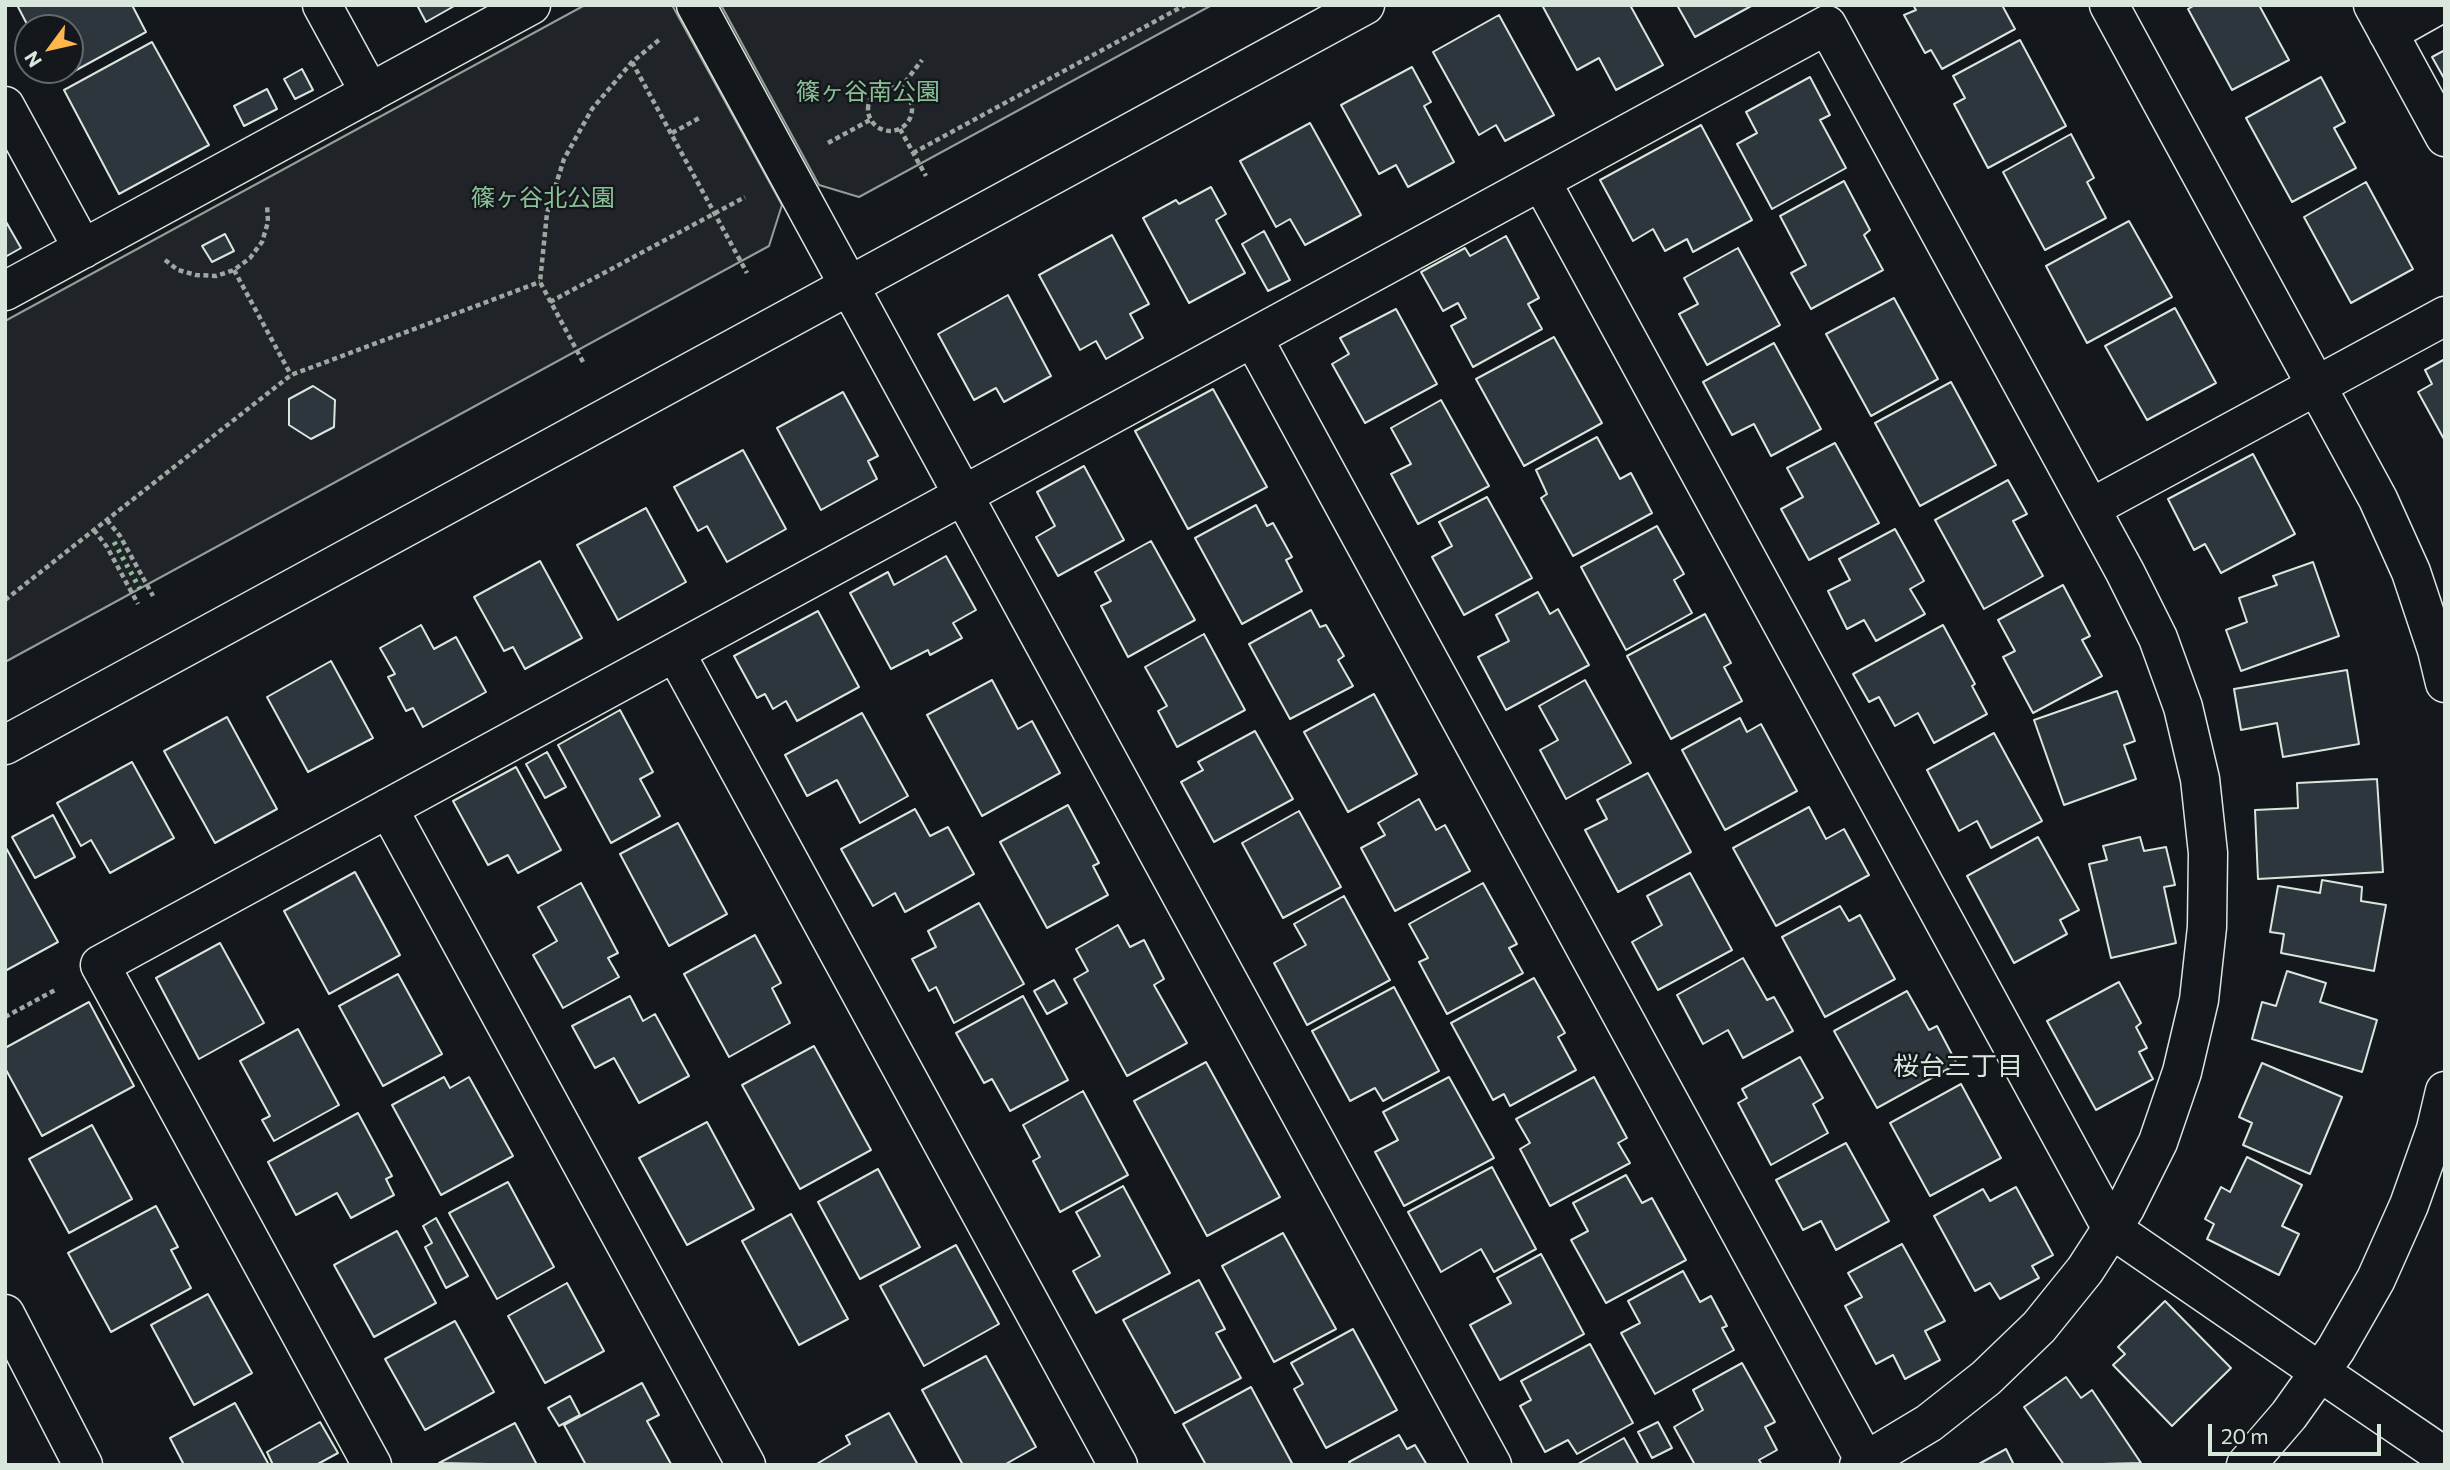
<!DOCTYPE html>
<meta charset="utf-8">
<style>
body{margin:0}
#map{position:relative;width:2450px;height:1470px;overflow:hidden;background:#14181c;font-family:Commissioner,sans-serif}
canvas{display:block}
.frame{position:absolute;inset:0;border:7px solid #d8e6dc;pointer-events:none}
.north{position:absolute;left:14px;top:14px;width:70px;height:70px;box-sizing:border-box;background:#14181c;border:2px solid #626a69;border-radius:50%;rotate:237deg;font-size:19px;font-weight:700;line-height:28px;text-align:center;color:#d8e6dc}
.north::after{content:'';display:block;margin:auto;width:24px;height:32px;background:#ffb74d;clip-path:polygon(50% 0,100% 100%,50% 72%,0 100%)}
.scale{position:absolute;left:2208px;top:1424px;width:173px;height:32px;box-sizing:border-box;border:4px solid #d8e6dc;border-top:0;padding-left:9px;font-size:21px;line-height:24px;white-space:nowrap;color:#d8e6dc;-webkit-text-stroke:5px #14181c;paint-order:stroke}
</style>
<div id="map">
<canvas width="2450" height="1470"></canvas>
<div class="frame"></div>
<div class="north">N</div>
<div class="scale">20 m</div>
</div>
<script>
const g = document.querySelector('canvas').getContext('2d');
g.lineJoin = 'round';
function paint(path, color) { g.fillStyle = color; g.fill(path, 'evenodd'); }
const shape = rows => new Path2D(rows.map(r => 'M' + r).join(''));
function trace(path, color, width, dash) { g.strokeStyle = color; g.lineWidth = width; g.lineCap = dash ? 'butt' : 'round'; g.setLineDash(dash || []); g.stroke(path); }
function drawText(font, color, halo, rows, align = 'center') {
  g.font = font + ' Commissioner,"Noto Sans JP",sans-serif'; g.lineWidth = 5; g.setLineDash([]); g.textBaseline = 'middle'; g.strokeStyle = halo; g.fillStyle = color; for (const [text, x, y, turn = 0] of rows) {
    g.save(); g.translate(x, y); g.rotate((+turn || 0) * Math.PI / 180); g.textAlign = isNaN(turn) ? turn : align; if (halo) g.strokeText(text, 0, 0); g.fillText(text, 0, 0); g.restore();
  }
}
const green = shape([
 [585,5,672,5,782,205,769,246,5,662,5,321,585,5],
 [721,5,1212,5,859,197,819,185,721,5]
]);
const building = shape([
 [17,5,132,5,146,32,58,80,52,70,70,70,70,28,29,28,17,5],
 [417,5,456,5,426,22,417,5],
 [1542,5,1630,5,1663,65,1616,90,1599,58,1577,70,1542,5],
 [1677,5,1753,5,1695,37,1677,5],
 [1913,5,2002,5,2015,29,1942,69,1931,50,1925,53,1904,15,1916,10,1913,5],
 [2195,5,2259,5,2289,60,2232,90,2188,9,2195,5],
 [1499,15,1554,115,1505,141,1496,125,1479,135,1433,52,1499,15],
 [2020,40,2066,126,1988,168,1954,104,1965,98,1953,76,2020,40],
 [152,42,209,145,119,194,64,90,152,42],
 [2445,50,2445,80,2432,57,2445,50],
 [1412,67,1431,102,1424,106,1454,162,1408,187,1396,165,1379,174,1341,105,1412,67],
 [302,69,313,90,295,99,284,79,302,69],
 [1810,77,1830,115,1820,120,1846,168,1772,209,1737,144,1757,133,1746,112,1810,77],
 [2321,77,2345,122,2334,128,2356,168,2292,202,2246,118,2321,77],
 [267,89,277,109,244,126,234,106,267,89],
 [1310,123,1361,215,1305,245,1290,219,1276,227,1240,161,1310,123],
 [1701,125,1752,220,1693,252,1687,239,1665,251,1653,229,1633,241,1600,180,1701,125],
 [2071,134,2094,178,2087,182,2106,218,2045,250,2003,172,2071,134],
 [1844,181,1870,230,1864,235,1883,270,1811,309,1791,273,1806,265,1780,216,1844,181],
 [2366,182,2413,269,2351,303,2304,217,2366,182],
 [1211,187,1226,214,1216,220,1245,273,1189,303,1143,218,1176,200,1179,204,1211,187],
 [5,220,21,248,5,257,5,220],
 [2129,221,2172,297,2087,343,2046,266,2129,221],
 [1264,231,1290,280,1268,291,1242,244,1264,231],
 [225,234,234,251,212,262,202,246,225,234],
 [1112,235,1149,304,1130,314,1143,338,1106,359,1096,341,1080,350,1039,275,1112,235],
 [1506,236,1539,298,1528,304,1542,329,1473,367,1451,326,1466,318,1458,303,1443,311,1421,272,1465,248,1470,256,1506,236],
 [1738,248,1780,325,1707,365,1679,314,1698,304,1684,278,1738,248],
 [1008,295,1051,376,1004,402,996,388,974,400,938,334,1008,295],
 [1894,298,1938,379,1871,416,1826,334,1894,298],
 [2175,308,2216,383,2147,420,2105,346,2175,308],
 [1396,309,1437,384,1365,423,1332,364,1349,354,1340,338,1396,309],
 [1554,337,1602,423,1524,466,1476,379,1554,337],
 [1774,343,1821,429,1771,456,1754,424,1732,435,1703,382,1774,343],
 [2445,359,2445,441,2418,392,2432,384,2425,370,2445,359],
 [1951,382,1996,465,1920,506,1875,423,1951,382],
 [313,386,335,400,334,427,311,439,289,425,289,399,313,386],
 [1213,389,1267,487,1188,529,1135,431,1213,389],
 [843,392,878,456,868,461,877,479,821,510,777,428,843,392],
 [1441,400,1489,486,1418,524,1391,474,1411,464,1391,428,1441,400],
 [1597,437,1620,479,1631,473,1652,513,1573,556,1541,498,1547,494,1536,470,1597,437],
 [1835,443,1879,523,1809,560,1781,509,1803,497,1787,468,1835,443],
 [743,450,786,529,727,562,707,526,698,531,674,487,743,450],
 [2253,454,2295,534,2221,573,2205,544,2194,550,2168,499,2253,454],
 [1084,466,1124,540,1058,576,1036,537,1055,526,1037,492,1084,466],
 [2008,480,2027,514,2013,521,2043,576,1984,609,1935,520,2008,480],
 [1487,497,1532,578,1464,615,1432,557,1452,546,1439,522,1487,497],
 [1256,505,1267,526,1273,523,1292,557,1286,560,1302,591,1242,624,1195,538,1256,505],
 [646,508,686,582,618,620,577,545,646,508],
 [1657,526,1684,574,1674,580,1692,613,1626,650,1581,567,1657,526],
 [1895,529,1924,581,1910,589,1925,614,1876,641,1864,620,1847,629,1828,591,1850,580,1839,559,1895,529],
 [1151,541,1195,620,1128,657,1101,606,1111,601,1095,572,1151,541],
 [946,556,976,610,953,623,962,638,930,655,928,650,891,669,850,593,888,572,894,585,946,556],
 [540,561,582,638,525,669,513,647,504,651,474,597,540,561],
 [2313,562,2339,636,2241,671,2226,630,2247,622,2239,598,2277,585,2273,576,2313,562],
 [2063,585,2090,636,2082,640,2102,676,2033,713,2003,657,2015,651,1998,620,2063,585],
 [1538,592,1550,614,1558,609,1589,665,1506,710,1478,657,1509,641,1496,615,1538,592],
 [1311,610,1320,627,1326,625,1344,656,1338,660,1353,686,1290,719,1249,644,1311,610],
 [818,611,859,687,797,721,786,701,773,709,765,694,757,698,734,656,818,611],
 [1705,614,1731,663,1724,667,1742,701,1671,739,1627,656,1705,614],
 [421,625,434,649,456,637,486,692,423,727,413,708,406,711,388,677,395,674,380,648,421,625],
 [1943,625,1975,684,1972,686,1987,714,1934,743,1918,713,1895,726,1879,697,1869,702,1853,674,1943,625],
 [1204,634,1245,710,1177,747,1158,711,1167,706,1145,667,1204,634],
 [331,661,373,738,308,772,267,697,331,661],
 [2347,670,2359,744,2283,757,2277,723,2241,730,2234,689,2347,670],
 [992,680,1018,729,1032,721,1060,773,982,816,927,715,992,680],
 [1585,680,1631,763,1566,799,1540,750,1558,740,1539,706,1585,680],
 [2117,691,2135,741,2124,745,2136,779,2064,805,2034,720,2117,691],
 [1374,694,1417,774,1348,812,1304,732,1374,694],
 [620,710,653,772,640,779,660,816,611,843,558,745,620,710],
 [862,713,908,796,860,823,837,780,807,796,785,755,862,713],
 [227,717,277,809,215,843,164,751,227,717],
 [1740,718,1747,732,1761,724,1797,791,1725,830,1682,750,1740,718],
 [1255,731,1293,799,1214,842,1181,782,1203,770,1198,762,1255,731],
 [1994,733,2042,821,1991,848,1977,821,1959,831,1927,770,1994,733],
 [547,752,566,787,545,798,526,764,547,752],
 [132,762,174,838,110,873,91,840,81,846,57,803,132,762],
 [516,767,561,850,518,873,508,855,488,865,453,801,516,767],
 [1648,773,1691,852,1618,892,1585,830,1607,819,1597,800,1648,773],
 [2377,779,2383,872,2258,879,2255,810,2298,808,2297,783,2377,779],
 [1419,799,1436,830,1445,825,1470,871,1395,911,1361,848,1385,835,1378,823,1419,799],
 [1068,805,1099,863,1093,866,1108,895,1047,928,1000,842,1068,805],
 [1809,807,1826,839,1844,829,1869,875,1776,926,1733,848,1809,807],
 [915,809,930,836,948,827,974,874,905,912,895,893,873,906,841,849,915,809],
 [1299,811,1341,887,1283,918,1242,843,1299,811],
 [53,815,75,857,35,878,12,837,53,815],
 [678,823,727,914,669,946,620,854,678,823],
 [2038,837,2079,910,2060,920,2067,934,2014,963,1967,876,2038,837],
 [2140,837,2144,851,2166,847,2175,885,2164,887,2176,943,2111,958,2089,864,2107,860,2103,846,2140,837],
 [5,846,58,942,5,971,5,846],
 [355,872,400,955,329,994,284,911,355,872],
 [1690,873,1732,950,1658,990,1632,942,1662,925,1647,896,1690,873],
 [2322,880,2362,887,2361,901,2386,905,2374,971,2281,953,2284,934,2270,932,2278,886,2320,893,2322,880],
 [581,883,618,953,608,958,619,977,563,1008,533,955,557,941,538,907,581,883],
 [1483,883,1517,944,1509,948,1523,973,1447,1014,1419,962,1428,958,1409,924,1483,883],
 [1344,896,1390,980,1307,1025,1274,963,1306,945,1294,924,1344,896],
 [979,903,1024,984,954,1023,936,987,929,991,912,959,936,947,928,931,979,903],
 [1840,906,1849,921,1860,915,1895,979,1825,1017,1782,937,1840,906],
 [1118,925,1130,947,1144,940,1164,979,1154,985,1187,1043,1127,1076,1074,979,1088,971,1076,949,1118,925],
 [755,935,781,983,772,988,790,1023,729,1057,684,974,755,935],
 [220,943,264,1023,199,1059,156,978,220,943],
 [1743,958,1767,1000,1774,997,1793,1031,1743,1058,1728,1030,1703,1044,1677,995,1743,958],
 [2287,971,2326,983,2320,1002,2377,1020,2362,1072,2252,1039,2262,1002,2276,1006,2287,971],
 [398,974,442,1054,383,1086,339,1006,398,974],
 [1534,978,1565,1033,1558,1037,1576,1070,1510,1106,1504,1094,1493,1100,1451,1023,1534,978],
 [1054,980,1067,1003,1047,1014,1034,991,1054,980],
 [2119,982,2141,1023,2136,1027,2147,1048,2139,1052,2153,1079,2096,1110,2047,1021,2119,982],
 [1394,987,1439,1071,1383,1101,1375,1088,1350,1101,1312,1031,1394,987],
 [1907,991,1929,1030,1937,1026,1957,1064,1877,1108,1834,1031,1907,991],
 [630,996,643,1021,655,1014,689,1076,639,1103,614,1058,595,1068,572,1026,630,996],
 [1023,996,1068,1080,1010,1111,992,1079,984,1083,956,1033,1023,996],
 [89,1002,134,1086,42,1136,5,1068,5,1048,89,1002],
 [298,1029,339,1105,274,1141,262,1120,270,1116,240,1061,298,1029],
 [814,1046,871,1150,800,1189,742,1085,814,1046],
 [1800,1057,1823,1098,1813,1104,1828,1133,1771,1165,1738,1103,1747,1098,1742,1089,1800,1057],
 [1206,1062,1280,1197,1207,1236,1134,1101,1206,1062],
 [2262,1063,2342,1097,2310,1174,2243,1145,2252,1123,2239,1117,2262,1063],
 [444,1077,450,1088,469,1077,513,1156,441,1195,392,1105,444,1077],
 [1449,1077,1494,1158,1404,1206,1375,1152,1398,1140,1383,1112,1449,1077],
 [1594,1077,1627,1138,1618,1143,1630,1163,1550,1206,1520,1149,1530,1143,1516,1119,1594,1077],
 [1961,1084,2001,1158,1930,1196,1890,1123,1961,1084],
 [1083,1091,1128,1175,1060,1212,1033,1161,1040,1157,1023,1125,1083,1091],
 [358,1113,392,1176,386,1179,394,1195,351,1218,337,1193,296,1215,268,1162,358,1113],
 [707,1122,754,1209,687,1245,639,1158,707,1122],
 [92,1125,132,1199,69,1233,29,1159,92,1125],
 [1846,1143,1889,1221,1836,1250,1821,1221,1803,1230,1776,1180,1846,1143],
 [2247,1157,2302,1185,2282,1226,2299,1234,2279,1275,2207,1239,2214,1224,2205,1219,2221,1187,2230,1192,2247,1157],
 [1492,1167,1536,1249,1494,1272,1481,1249,1441,1272,1408,1212,1492,1167],
 [878,1169,920,1247,860,1279,818,1202,878,1169],
 [1626,1175,1642,1203,1652,1198,1686,1260,1606,1303,1571,1240,1588,1231,1573,1203,1626,1175],
 [508,1182,554,1267,497,1299,449,1213,508,1182],
 [1123,1186,1170,1273,1096,1313,1073,1271,1100,1256,1076,1212,1123,1186],
 [2016,1187,2053,1255,2032,1266,2039,1278,2000,1299,1990,1283,1975,1291,1934,1216,1983,1189,1990,1201,2016,1187],
 [156,1206,178,1247,171,1250,191,1288,111,1332,68,1253,156,1206],
 [791,1214,848,1319,799,1345,742,1241,791,1214],
 [436,1218,468,1276,446,1288,425,1247,432,1243,423,1226,436,1218],
 [397,1231,436,1303,374,1337,334,1265,397,1231],
 [1283,1233,1336,1329,1274,1362,1222,1266,1283,1233],
 [1902,1244,1945,1321,1925,1331,1940,1360,1905,1379,1893,1355,1876,1364,1845,1306,1862,1297,1848,1273,1902,1244],
 [956,1245,999,1324,924,1366,880,1286,956,1245],
 [1541,1254,1584,1334,1500,1380,1470,1325,1511,1303,1497,1278,1541,1254],
 [1683,1271,1700,1302,1711,1296,1727,1326,1722,1328,1734,1350,1655,1394,1621,1333,1640,1323,1628,1301,1683,1271],
 [1199,1280,1225,1329,1216,1333,1241,1378,1175,1413,1123,1320,1199,1280],
 [567,1283,604,1351,545,1383,508,1316,567,1283],
 [208,1294,252,1373,194,1405,151,1325,208,1294],
 [2165,1301,2231,1368,2172,1426,2113,1365,2125,1354,2118,1347,2165,1301],
 [455,1321,494,1392,425,1430,385,1359,455,1321],
 [1353,1329,1397,1410,1326,1448,1294,1389,1303,1384,1291,1363,1353,1329],
 [1590,1344,1633,1423,1577,1454,1568,1440,1545,1452,1520,1406,1531,1400,1521,1381,1590,1344],
 [986,1356,1036,1447,1004,1465,963,1465,922,1390,986,1356],
 [1742,1363,1775,1422,1765,1427,1777,1450,1759,1460,1762,1465,1695,1465,1674,1427,1703,1410,1693,1390,1742,1363],
 [2066,1377,2081,1398,2092,1390,2141,1463,2064,1465,2024,1407,2066,1377],
 [642,1383,659,1415,647,1421,671,1464,586,1465,564,1425,642,1383],
 [1251,1387,1293,1465,1206,1465,1183,1424,1251,1387],
 [570,1396,580,1415,559,1426,548,1408,570,1396],
 [235,1403,269,1465,184,1465,170,1438,235,1403],
 [889,1413,918,1465,815,1465,850,1444,846,1436,889,1413],
 [320,1422,338,1453,316,1465,273,1465,267,1452,320,1422],
 [1658,1422,1672,1448,1652,1458,1638,1432,1658,1422],
 [515,1423,537,1465,439,1463,515,1423],
 [1399,1435,1407,1449,1415,1445,1427,1465,1351,1465,1349,1462,1399,1435],
 [1624,1438,1639,1465,1576,1465,1624,1438],
 [2006,1449,2014,1465,1977,1465,2006,1449]
]);
const path = shape([
 [632,62,747,273],
 '868 109a22 22 0 1 1 44 0a22 22 0 1 1-44 0Z',
 [900,89,922,60],
 [900,129,926,176],
 [672,133,701,117],
 [828,143,870,120],
 [913,153,1185,5],
 [165,260,178,270,196,275,216,276,234,270,250,258,262,242,268,222,267,204],
 [234,270,291,375],
 [550,302,745,197],
 [583,362,540,282,547,213,564,159,592,109,632,62,659,40],
 [107,520,120,536,153,596],
 [94,530,107,547,138,604],
 [5,600,291,375,540,282],
 [5,1017,57,989]
]);
const street = shape([
 [322,5,370,93],
 [696,5,1492,1465],
 [2373,5,2445,137],
 [2388,33,2438,5],
 [5,106,83,249],
 [1541,181,2112,1229,2320,1372],
 [5,291,531,5],
 [1253,338,1865,1461],
 [2091,508,2445,316],
 [675,652,1118,1465],
 [388,808,746,1465],
 [372,1465,100,965,1827,25,2125,572,2158,638,2183,707,2200,779,2208,853,2207,927,2199,1000,2182,1072,2158,1142,2125,1208,2085,1270,2039,1327,1986,1378,1929,1423,1859,1465]
]);
const secondary = shape([
 [2109,5,2378,499,2411,572,2437,650,2445,683],
 [5,745,1365,5],
 [5,1314,83,1465],
 [2320,1372,2445,1457],
 [2246,1465,2289,1415,2336,1349,2376,1279,2409,1205,2436,1129,2445,1091]
]);
const hedge = shape([
 [114,542,140,589]
]);
const parkNames = [
 ["篠ヶ谷南公園",868,92],
 ["篠ヶ谷北公園",543,198]
];
const neighbourhoodNames = [
 ["桜台三丁目",1958,1066]
];
paint(green, '#202428');
trace(green, '#939e99', 2);
paint(building, '#2c363c');
trace(building, '#d8e6dc', 2);
trace(street, '#d8e6dc', 41);
trace(secondary, '#d8e6dc', 41);
trace(path, '#9da8a2', 4.5, [5, 3.5]);
trace(street, '#14181c', 38);
trace(secondary, '#14181c', 38);
trace(hedge, '#8ac095', 5, [3.5, 5]);
drawText('24px', '#8ac095', '#14181c', parkNames);
drawText('26px', '#d8e6dc', '#14181c', neighbourhoodNames);
</script>
